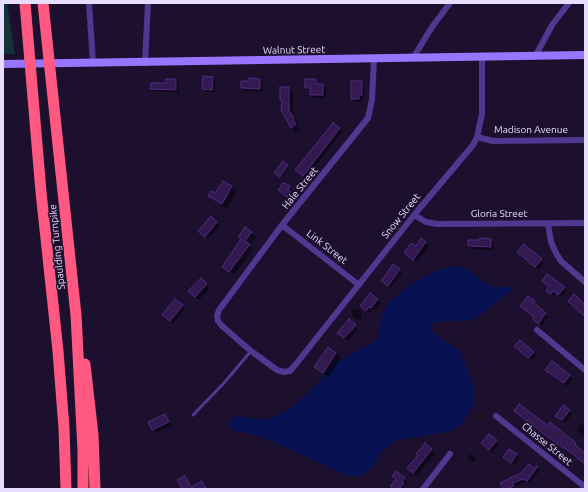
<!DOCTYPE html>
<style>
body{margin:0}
#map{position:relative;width:588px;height:492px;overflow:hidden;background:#1c102e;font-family:Ubuntu,sans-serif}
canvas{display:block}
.frame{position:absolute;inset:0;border:4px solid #e9ddff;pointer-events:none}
</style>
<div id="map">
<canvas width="588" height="492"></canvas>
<div class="frame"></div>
</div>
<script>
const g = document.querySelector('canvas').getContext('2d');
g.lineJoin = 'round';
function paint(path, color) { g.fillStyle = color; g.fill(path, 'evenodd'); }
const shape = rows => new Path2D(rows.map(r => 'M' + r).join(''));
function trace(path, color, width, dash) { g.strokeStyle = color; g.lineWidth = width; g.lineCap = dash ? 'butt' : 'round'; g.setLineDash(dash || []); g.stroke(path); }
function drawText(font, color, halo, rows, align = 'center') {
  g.font = font + ' Ubuntu,sans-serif'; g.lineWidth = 3; g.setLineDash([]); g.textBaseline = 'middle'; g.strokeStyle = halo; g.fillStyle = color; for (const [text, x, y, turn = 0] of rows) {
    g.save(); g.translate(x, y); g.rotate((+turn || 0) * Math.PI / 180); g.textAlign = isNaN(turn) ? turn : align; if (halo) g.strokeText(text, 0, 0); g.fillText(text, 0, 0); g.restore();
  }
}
const green = shape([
 [3,3,7,3,15,54,3,54]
]);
const water = shape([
 [453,266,463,267,472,272,485,283,496,287,516,287,474,320,436,322,429,328,443,340,460,351,474,388,474,403,462,424,452,431,397,440,382,451,373,466,362,476,348,476,263,437,232,430,228,424,233,417,245,417,262,420,273,418,294,405,316,385,334,363,372,343,378,337,382,315,390,301,411,284,437,270]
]);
const shadow = shape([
 [212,78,216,81,215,92,206,92,203,89],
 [167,80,176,80,179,83,179,92,155,92,151,88,167,84],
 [260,80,263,83,263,92,245,91,242,88,250,82],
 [315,80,319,85,323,85,326,88,326,98,314,98,311,95,311,91,309,91,306,88],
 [361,82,364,86,364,97,362,97,362,102,355,102,352,98],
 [289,88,293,93,293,115,298,123,296,124,300,129,296,132,292,128,282,109,283,101,281,100],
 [339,129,342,132,306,178,299,173],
 [283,162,289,167,282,178,276,173],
 [285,184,292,190,291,193,293,195,290,199,279,190],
 [231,187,236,192,227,208,214,200,209,195,216,195],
 [211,217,220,226,208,239,199,231],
 [251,232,256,237,250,246,253,249,234,275,224,267],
 [481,239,491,240,494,242,494,250,472,249,469,246,481,241],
 [426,243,429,246,417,262,408,256,416,247],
 [522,255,541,260,544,263,539,269],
 [399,270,402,273,391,288,385,284],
 [201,279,210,288,199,300,189,291],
 [564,287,567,290,562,298,556,293,554,296,547,291],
 [370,294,381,303,375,310,373,309,370,313,365,309],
 [534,302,537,305,536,306,548,317,542,326,537,322,535,317,525,309],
 [182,306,185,309,173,323,167,318],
 [352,309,358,309,361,312,361,319,355,319,352,315],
 [349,321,358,329,348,341,339,333],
 [519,349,533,353,536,356,532,360],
 [336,353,341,358,328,377,315,367],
 [552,363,573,379,567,386,550,373],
 [569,411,572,414,565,423,556,416],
 [165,415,172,425,156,433,150,422],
 [581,423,585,426,585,436,577,430],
 [489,435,499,444,492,452,485,446],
 [425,445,435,453,417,476,411,471],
 [510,450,520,458,515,465,508,460],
 [471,454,476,459,472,463,467,457],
 [537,467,540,470,530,483,527,481,515,486,516,489,504,489],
 [397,479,404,479,407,482,404,485,406,487,405,489,388,489]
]);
const building = shape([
 [203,76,213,77,212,90,202,89,203,76],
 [249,78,260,79,260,89,241,88,241,81,249,81,249,78],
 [166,79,176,79,176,90,150,89,151,83,166,83,166,79],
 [305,79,316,79,316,84,323,84,323,95,310,95,310,88,305,88,305,79],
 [351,81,362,81,362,95,359,95,359,99,351,99,351,81],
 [280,87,289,87,289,110,294,118,293,119,296,124,291,128,281,110,282,100,280,100,280,87],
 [333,123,340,128,303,176,295,170,333,123],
 [283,161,288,165,280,177,274,173,283,161],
 [223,181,232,186,222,204,208,196,211,191,215,193,223,181],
 [283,183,285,183,290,186,288,189,291,191,287,197,278,190,283,183],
 [211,216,217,222,205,237,198,231,211,216],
 [245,227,252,232,245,241,250,244,229,272,222,267,241,239,238,237,245,227],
 [421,238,426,242,413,260,404,253,411,243,416,246,421,238],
 [480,238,491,239,491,247,468,246,468,240,480,240,480,238],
 [524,244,542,259,535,267,517,252,524,244],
 [393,264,400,269,388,286,381,281,393,264],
 [547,274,565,287,558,295,553,291,551,294,546,291,549,286,542,281,547,274],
 [201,278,207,284,195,297,188,291,201,278],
 [370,293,378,299,371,308,369,307,366,311,360,306,370,293],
 [574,294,585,305,585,317,568,301,574,294],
 [528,296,535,301,534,303,546,313,538,324,533,319,534,317,520,306,528,296],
 [175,299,183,305,170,321,162,315,175,299],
 [349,319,356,325,344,338,337,333,349,319],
 [520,340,534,352,528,358,514,346,520,340],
 [328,347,336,353,323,373,314,367,328,347],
 [552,361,570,375,564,383,545,370,552,361],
 [519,404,547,425,550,422,576,443,575,445,585,453,585,464,569,451,556,443,514,411,519,404],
 [563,405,570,410,562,420,555,416,563,405],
 [165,414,169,422,152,430,148,422,165,414],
 [489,434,497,440,489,450,481,443,489,434],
 [425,443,432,449,413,473,407,468,418,455,416,454,425,443],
 [509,449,517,454,511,463,503,457,509,449],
 [529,464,534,468,538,466,527,481,523,479,513,483,514,486,507,489,503,489,500,483,521,473,529,464],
 [396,471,405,478,402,482,404,483,399,489,393,489,390,486,396,479,392,476,396,471],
 [185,476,191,487,202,481,206,489,182,489,177,480,185,476]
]);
const lane = shape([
 [193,415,224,383,251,351]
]);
const street = shape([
 [89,3,93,63],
 [536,55,552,25,569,3],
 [374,58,372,100,368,118,282,225,219,310,217,316,218,321,222,326,251,351,277,370,284,372,290,371,296,364,414,215,473,145,477,137,482,114,482,56],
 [413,58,432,27,450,3],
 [145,63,148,3],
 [477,137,493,141,585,140],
 [414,215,426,222,437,224,585,223],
 [548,224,551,242,556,253,561,261,585,282],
 [282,225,359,285],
 [537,330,585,370],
 [496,416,585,487],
 [423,489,450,454]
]);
const secondary = shape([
 [3,64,585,55]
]);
const highway = shape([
 [25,3,41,192,58,351,64,428,66,489],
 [43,3,76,315,83,450,83,489],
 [85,364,93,435,95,489]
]);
const streetNames = [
 ["Walnut Street",294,50,-1],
 ["Madison Avenue",531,130],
 ["Hale Street",300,188,-51],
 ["Gloria Street",499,214],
 ["Snow Street",401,216,-51],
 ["Spaulding Turnpike",57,247,-96],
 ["Link Street",327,247,38],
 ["Chasse Street",547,444,39]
];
paint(green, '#123139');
paint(water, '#071050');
paint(shadow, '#0007');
paint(building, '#321a51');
trace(building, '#4f2b7f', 1);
trace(lane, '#503891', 3);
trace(street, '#503891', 6);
trace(secondary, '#9974ff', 8);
trace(highway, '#ff5881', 11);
drawText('10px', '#e9ddff', '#1c102e', streetNames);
</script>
